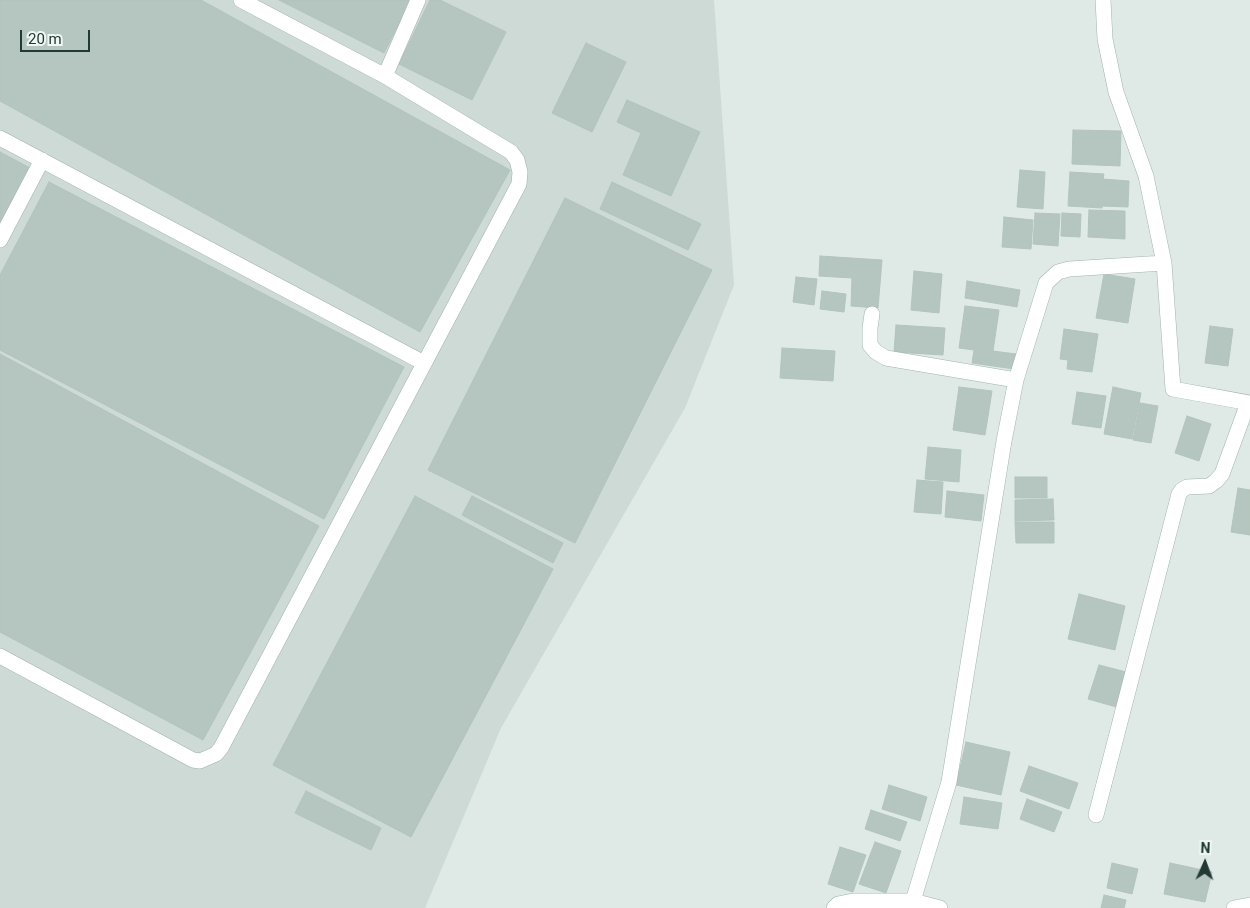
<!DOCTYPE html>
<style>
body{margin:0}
#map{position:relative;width:1250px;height:908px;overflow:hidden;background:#dfeae6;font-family:Roboto,sans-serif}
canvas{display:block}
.north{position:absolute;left:1180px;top:838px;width:50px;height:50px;-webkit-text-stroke:4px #eff7f3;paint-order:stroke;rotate:2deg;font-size:14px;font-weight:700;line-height:20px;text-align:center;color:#213a34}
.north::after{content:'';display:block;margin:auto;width:18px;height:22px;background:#213a34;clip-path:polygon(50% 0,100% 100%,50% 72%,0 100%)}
.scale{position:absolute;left:20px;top:30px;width:70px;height:22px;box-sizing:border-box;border:2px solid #213a34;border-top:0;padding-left:6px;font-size:15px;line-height:18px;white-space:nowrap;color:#213a34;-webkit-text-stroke:4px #eff7f3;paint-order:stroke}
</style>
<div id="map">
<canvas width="1250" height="908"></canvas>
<div class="north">N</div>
<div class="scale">20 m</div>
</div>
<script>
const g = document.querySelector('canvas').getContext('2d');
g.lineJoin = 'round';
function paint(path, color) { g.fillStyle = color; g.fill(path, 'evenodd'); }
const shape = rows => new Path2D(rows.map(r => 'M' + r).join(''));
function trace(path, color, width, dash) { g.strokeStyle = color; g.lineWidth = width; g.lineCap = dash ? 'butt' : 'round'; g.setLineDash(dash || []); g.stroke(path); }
const built = shape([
 [0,0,714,0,734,285,685,408,501,728,425,908,0,908]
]);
const building = shape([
 [0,0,201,0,510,170,420,332,0,101,0,0],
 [279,0,411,0,384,53,279,0],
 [430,0,440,0,506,32,472,100,399,64,430,0],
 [586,43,626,62,592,132,552,113,586,43],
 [627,100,700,132,671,196,623,175,641,133,617,122,627,100],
 [1073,130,1121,131,1120,166,1072,164,1073,130],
 [0,152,30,168,0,224,0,152],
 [1020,170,1045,172,1043,209,1017,207,1020,170],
 [1070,172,1104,174,1103,179,1129,181,1128,207,1102,206,1102,208,1068,206,1070,172],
 [49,182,404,367,324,519,0,350,0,275,49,182],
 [612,182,701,224,688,250,600,209,612,182],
 [565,198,712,270,575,543,428,470,565,198],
 [1089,210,1125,211,1125,239,1088,237,1089,210],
 [1035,213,1060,214,1058,246,1033,244,1035,213],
 [1062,213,1081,214,1080,237,1061,236,1062,213],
 [1004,217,1033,220,1031,249,1002,247,1004,217],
 [820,256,882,260,878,308,851,306,852,278,819,276,820,256],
 [914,271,942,274,939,313,911,310,914,271],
 [1104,274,1135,279,1128,323,1096,318,1104,274],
 [796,277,817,279,814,305,793,302,796,277],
 [967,281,1020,290,1017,307,965,298,967,281],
 [822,291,846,294,844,312,820,309,822,291],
 [965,306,999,310,993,351,1016,354,1014,369,972,363,974,350,959,348,965,306],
 [896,325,945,328,943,355,894,352,896,325],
 [1210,326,1233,329,1228,366,1205,363,1210,326],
 [1064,329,1098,334,1092,372,1067,369,1068,360,1060,359,1064,329],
 [782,348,835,351,833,381,780,378,782,348],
 [0,354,319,526,203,740,0,632,0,354],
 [959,387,992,391,985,435,953,430,959,387],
 [1113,387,1141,393,1132,439,1104,434,1113,387],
 [1077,392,1106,396,1101,428,1072,424,1077,392],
 [1140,403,1158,406,1151,443,1133,440,1140,403],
 [1187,416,1211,424,1199,461,1175,453,1187,416],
 [928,447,961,450,959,482,925,479,928,447],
 [1015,477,1047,477,1047,498,1015,498,1015,477],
 [917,480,943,482,941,514,914,512,917,480],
 [1238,488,1250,490,1250,535,1231,532,1238,488],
 [947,491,984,495,981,521,945,517,947,491],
 [415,496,553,569,411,837,273,765,415,496],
 [472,496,563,543,553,563,462,515,472,496],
 [1053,499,1054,520,1015,521,1015,500,1053,499],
 [1015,522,1054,522,1054,543,1016,543,1015,522],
 [1079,594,1125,606,1115,650,1068,639,1079,594],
 [1099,665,1130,673,1120,708,1088,699,1099,665],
 [966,742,1010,752,1001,795,956,785,966,742],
 [1029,766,1078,783,1069,809,1020,791,1029,766],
 [889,785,927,797,920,821,882,809,889,785],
 [306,791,381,828,371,850,295,813,306,791],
 [964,797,1002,803,998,829,960,824,964,797],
 [1027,799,1062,812,1054,832,1020,819,1027,799],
 [871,810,907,822,900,841,865,829,871,810],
 [875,842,901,851,886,893,859,884,875,842],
 [840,847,866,855,853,892,828,884,840,847],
 [1112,863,1138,869,1132,894,1107,888,1112,863],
 [1170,863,1212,872,1205,902,1164,894,1170,863],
 [1104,895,1126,900,1124,908,1101,908,1104,895]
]);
const minor = shape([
 [1103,0,1105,39,1116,92,1146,176,1164,263,1173,389,1250,403],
 [385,76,418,0],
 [0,138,424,363],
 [0,240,42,160],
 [872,314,870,328,870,345,876,352,886,358,1016,380],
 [0,656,193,760,200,761,216,754,221,748,519,184,520,172,517,160,511,152,385,76,241,0],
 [1096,815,1179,494,1182,490,1187,487,1209,486,1216,481,1222,474,1248,403],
 [913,901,949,782,1004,441,1016,380,1046,283,1058,272,1069,269,1164,263],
 [834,908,838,904,853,901,913,901,940,908],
 [1234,908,1250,905]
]);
paint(built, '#cddad5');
paint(building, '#b5c5bf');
trace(building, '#b2c4bd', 1);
trace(minor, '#a2b2ad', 16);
trace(minor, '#fff', 15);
</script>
